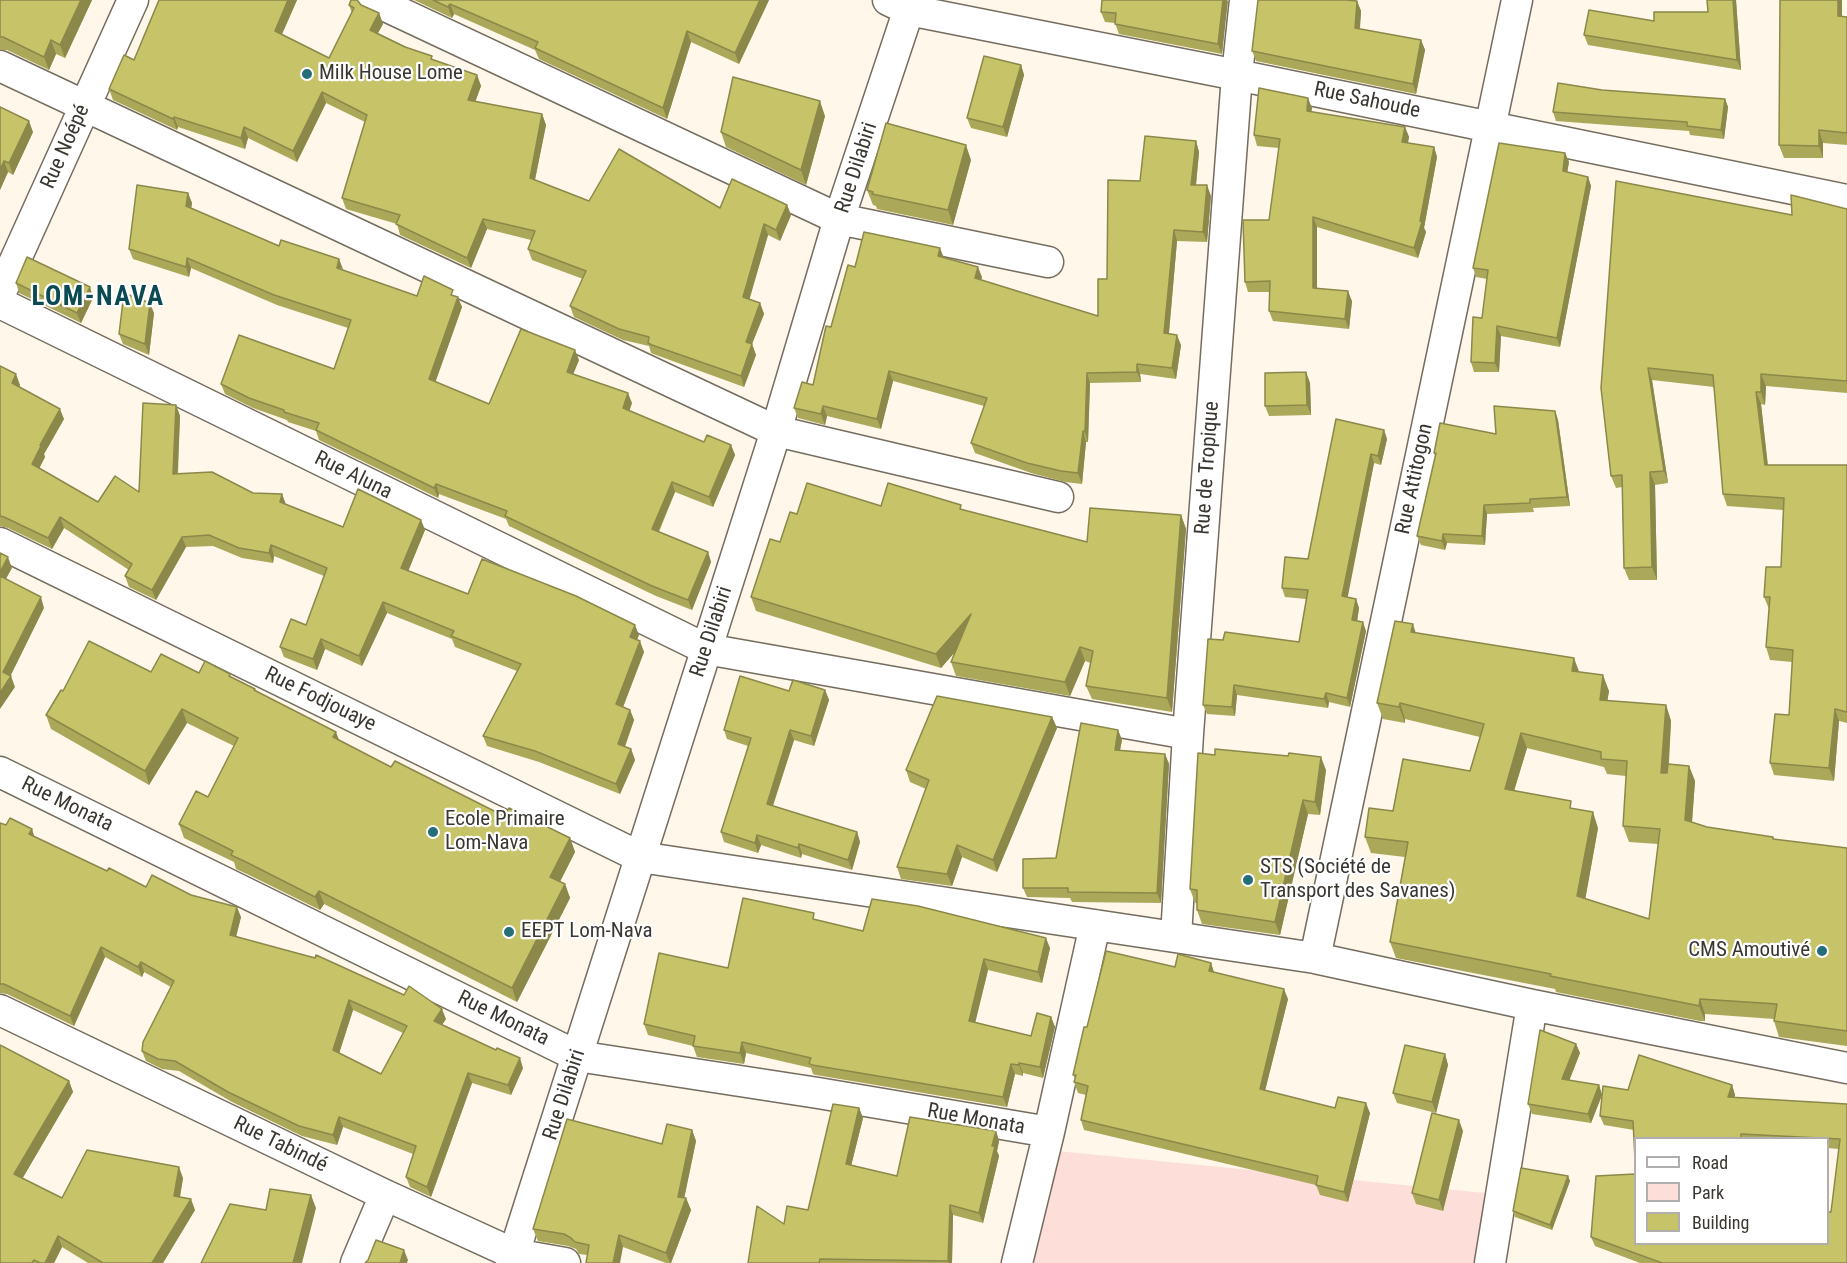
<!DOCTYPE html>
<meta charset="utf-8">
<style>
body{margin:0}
#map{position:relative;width:1847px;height:1263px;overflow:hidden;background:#fef7ea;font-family:"Roboto Condensed",sans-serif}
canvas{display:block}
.legend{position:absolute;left:1634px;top:1137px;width:195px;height:108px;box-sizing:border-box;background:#fff;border:2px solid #b0afad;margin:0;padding:8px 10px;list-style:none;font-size:18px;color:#3a3731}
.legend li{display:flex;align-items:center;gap:12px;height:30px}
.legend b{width:30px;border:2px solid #b0afad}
</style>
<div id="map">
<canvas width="1847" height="1263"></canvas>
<ul class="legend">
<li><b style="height:8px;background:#fff"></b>Road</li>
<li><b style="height:16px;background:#feded8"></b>Park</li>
<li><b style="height:16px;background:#c7c369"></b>Building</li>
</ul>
</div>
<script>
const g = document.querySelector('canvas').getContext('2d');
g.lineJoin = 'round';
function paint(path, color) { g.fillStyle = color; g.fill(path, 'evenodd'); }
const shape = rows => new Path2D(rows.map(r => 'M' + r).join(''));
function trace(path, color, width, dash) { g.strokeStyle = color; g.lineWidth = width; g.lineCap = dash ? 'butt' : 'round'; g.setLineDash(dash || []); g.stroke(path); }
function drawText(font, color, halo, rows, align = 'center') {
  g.font = font + ' "Roboto Condensed",sans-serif'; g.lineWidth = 4.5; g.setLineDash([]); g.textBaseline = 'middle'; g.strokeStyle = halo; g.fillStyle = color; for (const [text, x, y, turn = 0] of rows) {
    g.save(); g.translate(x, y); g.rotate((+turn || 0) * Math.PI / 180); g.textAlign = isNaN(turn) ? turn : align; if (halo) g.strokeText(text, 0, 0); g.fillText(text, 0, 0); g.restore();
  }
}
const green = shape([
 [1047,1150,1505,1195,1493,1263,1033,1263]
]);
const minor = shape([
 [373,0,839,219,1048,262],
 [888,0,909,10,1237,75,1847,200],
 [0,66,776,431,1058,497],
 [0,294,133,0],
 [0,303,706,649,1188,734],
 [0,543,640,857,1315,958,1532,1005,1847,1068],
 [0,772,577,1056,818,1093,1049,1132],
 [1176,937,1188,734,1237,75,1245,0],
 [1315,958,1517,0],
 [0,1010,385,1195,514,1254,565,1263],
 [356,1263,385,1195],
 [511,1263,776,431,839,219,912,0],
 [1017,1263,1049,1132,1095,925],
 [1490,1263,1532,1005]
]);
const wall = shape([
 [0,0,92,0,65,58,56,54,49,70,7,50,0,50],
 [159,0,297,0,282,34,329,58,352,13,349,5,361,5,379,13,383,24,378,33,433,60,477,75,481,86,475,101,542,114,546,125,535,180,589,201,720,208,787,205,791,215,780,241,768,235,749,299,760,303,764,314,752,344,756,355,744,387,656,355,651,353,649,346,623,340,574,317,570,306,583,279,532,260,528,249,531,240,487,229,471,268,400,235,397,224,346,209,342,198,365,122,326,103,297,162,248,138,245,149,178,127,177,130,113,100,109,89,134,60],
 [414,0,769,0,739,64,691,42,667,119,539,59,535,50,454,14,452,18],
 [1102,0,1227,0,1222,54,1119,34,1115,23,1105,22,1101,12],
 [1736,0,1741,70,1588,45,1584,35,1708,12],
 [1357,1,1361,11,1360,29,1421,40,1425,50,1416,94,1256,61,1252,51],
 [1842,16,1847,17,1847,145,1823,143,1823,158,1784,158,1779,145],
 [1021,65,1024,75,1007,137,971,128,967,118],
 [1602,90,1725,99,1728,107,1724,139,1690,135,1689,131,1556,121,1553,112],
 [0,107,33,132,13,175,8,172,0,190],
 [1312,108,1311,112,1405,127,1409,137,1408,143,1434,147,1437,157,1424,228,1426,232,1418,258,1317,227,1317,288,1352,301,1349,329,1273,321,1269,311,1270,292,1248,292,1245,282,1269,220,1279,148,1257,146,1254,135],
 [825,116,806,185,726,147,721,132],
 [1196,141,1199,152,1196,185,1211,196,1207,242,1177,241,1169,333,1181,345,1176,379,1140,374,1141,382,1090,383,1088,442,1086,442,1082,484,1065,482,1031,473,975,453,971,443,984,406,893,381,881,429,827,416,825,425,798,418,794,408,813,385,831,327,855,267,943,257,982,277,981,280,1098,316,1107,279,1140,181],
 [1565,153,1569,162,1567,172,1588,177,1591,186,1560,347,1501,336,1499,372,1474,372,1471,362,1482,318,1487,279,1476,277,1473,268],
 [971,160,953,225,877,209,876,206,873,205,867,190],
 [188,193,192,203,191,208,279,246,343,270,417,296,455,296,462,307,435,382,489,404,579,360,573,374,632,403,629,410,704,442,731,445,735,455,713,507,675,492,659,532,708,552,711,562,692,610,656,596,509,526,506,519,439,494,438,498,319,440,316,431,288,422,287,420,253,408,225,394,221,384,334,369,348,328,277,305,191,268,189,277,133,259,129,249],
 [1847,209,1847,393,1766,386,1765,405,1761,404,1768,465,1847,465,1847,723,1839,721,1834,781,1774,775,1770,763,1789,715,1792,662,1770,660,1766,647,1769,609,1764,597,1781,567,1783,510,1727,506,1723,494,1714,387,1652,380,1668,483,1655,485,1657,580,1629,580,1624,568,1622,487,1616,488,1611,476,1601,388,1792,215],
 [16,283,90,287,93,298,81,323,19,293],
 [154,313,149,355,123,344,119,334],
 [0,366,20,385,19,387,64,419,44,454,45,457,39,468,98,502,139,492,176,405,180,416,178,474,253,493,282,494,286,505,343,527,421,520,425,530,408,571,468,594,639,635,637,640,644,652,623,707,630,710,634,720,625,747,631,749,635,760,620,794,539,762,487,746,483,736,517,671,455,647,452,639,387,613,362,666,325,649,317,670,284,657,280,647,306,625,324,576,274,556,273,563,242,558,213,546,186,547,156,600,129,587,125,576,129,570,64,528,52,549,8,528,0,526],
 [1306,372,1310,383,1311,415,1269,416,1265,406],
 [1555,411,1558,420,1570,506,1533,508,1534,512,1487,514,1485,545,1447,543,1445,550,1421,545,1417,536,1435,456,1434,453,1496,434],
 [1384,430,1387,439,1381,465,1374,463,1347,597,1356,599,1359,608,1357,621,1366,631,1350,707,1329,702,1328,708,1237,695,1235,716,1207,714,1203,705,1223,640,1299,642,1306,599,1285,597,1282,588,1308,559],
 [881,506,962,510,1087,542,1181,515,1186,529,1172,712,1092,699,1086,686,1091,663,1085,661,1070,696,956,676,951,662,954,653,941,668,756,611,751,597,780,542,797,514],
 [1416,633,1579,672,1609,691,1607,701,1666,705,1671,721,1669,764,1689,766,1695,781,1692,822,1707,827,1774,839,1847,848,1847,1046,1779,1037,1774,1021,1774,1019,1705,1014,1705,1021,1700,1021,1556,992,1555,989,1396,958,1390,942,1405,857,1371,853,1365,837,1393,811,1470,771,1480,737,1405,719,1405,723,1383,719,1377,703],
 [1527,748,1604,767,1607,774,1626,776,1623,826,1629,842,1658,844,1649,919,1585,899,1598,828,1574,809,1514,791],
 [151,672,230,674,231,677,339,740,391,767,504,816,570,838,575,852,560,882,565,884,570,898,517,1002,324,904,320,910,251,876,236,869,234,862,184,838,179,824,208,797,234,746,187,723,149,785,51,729,46,715,63,691],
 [825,690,829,700,814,746,794,740,773,806,857,832,860,842,852,870,802,854,801,858,761,845,758,853,724,842,721,832,748,746,727,739,724,730,789,691],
 [1052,717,1057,728,997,872,962,857,952,886,901,879,897,867,926,789,910,782,906,770],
 [1118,730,1122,740,1120,750,1165,754,1169,764,1161,903,1072,902,1070,898,1027,897,1023,888,1056,858],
 [1326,770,1320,815,1308,814,1280,935,1202,924,1197,910,1197,903,1195,903,1190,889],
 [0,823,6,825,32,829,34,837,107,871,146,887,191,895,241,917,236,936,446,1019,442,1025,523,1068,511,1095,472,1083,431,1197,410,1187,406,1177,413,1154,343,1127,337,1145,302,1136,232,1102,179,1071,162,1069,146,1061,142,1051,171,987,144,972,142,977,105,957,74,1026,7,994,0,993],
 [353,1010,403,1033,381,1074,339,1053],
 [817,920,863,931,1050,948,1042,983,988,970,975,1022,1031,1036,1051,1017,1055,1027,1043,1078,1023,1073,1023,1076,1015,1074,1007,1107,816,1075,813,1074,811,1068,746,1053,744,1064,697,1057,693,1046,648,1035,644,1024,728,968],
 [1211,963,1214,972,1288,999,1265,1090,1335,1108,1370,1113,1348,1202,1320,1195,1316,1185,1084,1130,1081,1120,1086,1095,1078,1093,1074,1082,1075,1079,1073,1075,1087,1027,1175,967],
 [1576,1044,1580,1053,1569,1080,1599,1085,1602,1095,1628,1090,1732,1085,1735,1095,1734,1098,1847,1104,1847,1263,1640,1263,1595,1246,1591,1237,1635,1244,1831,1212,1839,1149,1827,1148,1827,1138,1635,1138,1634,1130,1604,1125,1600,1116,1602,1095,1591,1123,1532,1114,1528,1104],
 [0,1045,69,1081,73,1092,22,1179,62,1198,183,1178,180,1197,195,1210,163,1263,88,1263,62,1247,54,1263,0,1263],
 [1445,1054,1448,1065,1436,1113,1397,1103,1393,1093],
 [859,1108,863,1118,851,1166,897,1176,996,1131,999,1141,997,1151,999,1156,983,1223,953,1215,952,1263,748,1263,784,1224,808,1210],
 [692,1130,696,1141,684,1198,686,1198,691,1210,671,1263,666,1263,623,1247,587,1255,579,1254,576,1249,568,1246,538,1241,533,1229,662,1144],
 [1463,1131,1443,1211,1416,1204,1412,1193],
 [1568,1176,1570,1181,1552,1230,1515,1217,1513,1211]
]);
const shadedWall = shape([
 [81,0,92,0,65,58,60,45],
 [288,0,297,0,279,41,275,31],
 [760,0,769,0,739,64,735,53],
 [1223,0,1227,0,1228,1,1222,54,1218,44],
 [1733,0,1736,0,1741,70,1737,60],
 [1838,0,1842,0,1842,28,1838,16],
 [1357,1,1361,11,1359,38,1355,28],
 [450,4,454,14,452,18,448,7],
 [379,13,383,24,374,40,370,30],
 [687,31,691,42,667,119,663,108],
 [51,40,56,54,49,70,44,57],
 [1421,40,1425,50,1416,94,1413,84],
 [1021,65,1024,75,1007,137,1003,127],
 [477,75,481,86,472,111,468,100],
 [322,92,326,103,297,162,293,151],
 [1308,98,1312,108,1310,121,1307,111],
 [1725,99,1728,107,1724,139,1721,130],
 [820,101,825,116,806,185,801,170],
 [542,114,546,125,533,189,530,178],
 [174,117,178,127,177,130,173,119],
 [29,121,33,132,13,175,9,163],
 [244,127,248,138,245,149,241,138],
 [1405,127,1409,137,1406,152,1402,142],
 [1819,130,1823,143,1823,158,1819,146],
 [1196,141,1199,152,1195,195,1191,185],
 [966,145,971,160,953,225,948,210],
 [1434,147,1437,157,1424,228,1426,232,1418,258,1414,248,1420,221],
 [1565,153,1569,162,1566,180,1563,171],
 [4,161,8,172,0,190,0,170],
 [1588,177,1591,186,1560,347,1557,338],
 [1207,185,1211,196,1207,242,1203,232],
 [188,193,192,203,190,216,186,206],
 [787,205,791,215,780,241,776,230],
 [1313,217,1317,227,1317,298,1313,288],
 [483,219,487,229,471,268,467,258],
 [764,224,768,235,747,308,743,297],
 [1174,230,1177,241,1168,343,1164,333],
 [940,248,944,258,938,256],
 [187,258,191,268,189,277,186,267],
 [339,259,343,269,337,268],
 [978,267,982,277,979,288,975,278],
 [90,287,93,298,81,323,77,313],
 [1348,291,1352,301,1349,329,1345,319],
 [458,297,462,307,433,389,429,379],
 [150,303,154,313,149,355,145,344],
 [760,303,764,314,752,344,756,355,744,387,741,376,746,342],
 [1497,326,1501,336,1499,372,1495,363],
 [1177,335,1181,345,1176,379,1172,368],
 [575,350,579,360,570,382,567,372],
 [1137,364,1140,374,1141,382,1137,372],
 [1648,368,1652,380,1668,483,1664,471],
 [889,371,893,381,881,429,877,419],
 [1306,372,1310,383,1311,415,1307,405],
 [1087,373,1090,383,1088,442,1085,432],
 [16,374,20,385,15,394,12,383],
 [1761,374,1766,386,1765,405,1761,392],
 [1756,392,1761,404,1769,478,1765,465],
 [628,393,632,403,627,418,623,408],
 [176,405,180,416,177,485,173,474],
 [823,406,827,416,825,425,821,414],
 [60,409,64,419,44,454,45,457,36,475,32,464,40,445],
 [1555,411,1558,420,1570,506,1567,497],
 [1384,430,1387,439,1381,465,1378,456],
 [1083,431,1086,442,1082,484,1078,473],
 [731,445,735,455,713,507,709,497],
 [1371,454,1374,463,1346,606,1342,596],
 [1650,472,1655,485,1657,580,1652,567],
 [672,482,675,492,655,539,652,529],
 [436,484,439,494,438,498,434,488],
 [282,494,286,505,280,502],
 [1484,505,1487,514,1485,545,1482,536],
 [1181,515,1186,529,1172,712,1167,698],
 [60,517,64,528,52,549,48,538],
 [421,520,425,530,405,579,401,568],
 [1443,534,1447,543,1445,550,1442,541],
 [182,537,186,547,156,600,152,590],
 [271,545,274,556,273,563,269,553],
 [708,552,711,562,692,610,688,600],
 [8,557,12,568,2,586,0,581,0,572],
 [41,597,44,608,8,681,11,676,15,687,0,709,0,693,3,672],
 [1356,599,1359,608,1356,629,1352,620],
 [383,602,387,613,362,666,359,656],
 [971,614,976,628,941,668,936,654],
 [1363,622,1366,631,1350,707,1347,698],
 [1413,624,1418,640,1411,632],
 [635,625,639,635,633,648,630,637],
 [321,639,325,649,317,670,313,659],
 [640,641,644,652,620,715,616,704],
 [1080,647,1085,661,1070,696,1065,682],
 [1574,658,1580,674,1572,671],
 [1603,675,1609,691,1605,716,1600,700],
 [1234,685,1237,695,1235,716,1232,707],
 [825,690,829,700,814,746,811,736],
 [1326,693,1329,702,1328,708,1324,699],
 [1400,703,1405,719,1405,723,1399,707],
 [1666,705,1671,721,1667,789,1661,773],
 [182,709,187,723,149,785,145,771],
 [1835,709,1839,721,1834,781,1829,768],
 [630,710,634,720,622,754,618,744],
 [1052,717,1057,728,997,872,993,860],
 [790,730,794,740,770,814,767,804],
 [1118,730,1122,740,1118,760,1115,750],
 [336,732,341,745,333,737],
 [1521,733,1527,748,1510,804,1505,789],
 [631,749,635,760,620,794,616,784],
 [1165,754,1169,764,1161,903,1157,893],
 [1321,757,1326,770,1320,815,1315,802],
 [1689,766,1695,781,1691,835,1685,820],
 [1303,800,1308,814,1280,935,1275,922],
 [1593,812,1598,828,1583,912,1577,896],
 [32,829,35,839,29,834],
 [857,832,860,842,852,870,848,860],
 [757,835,761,845,758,853,755,843],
 [570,838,575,852,555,891,550,877],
 [799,844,802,854,801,858,798,848],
 [957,845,962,857,952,886,947,874],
 [565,884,570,898,517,1002,512,988],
 [319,891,324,904,320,910,315,897],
 [237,907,241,917,234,945,230,935],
 [1046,938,1050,948,1042,983,1038,972],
 [101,947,105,957,74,1026,70,1016],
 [984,959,988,970,973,1032,969,1021],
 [141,962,144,972,142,977,138,967],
 [1211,963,1214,973,1209,971],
 [1284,989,1288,999,1263,1099,1260,1089],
 [1700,999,1705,1014,1705,1021,1699,1006],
 [349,1000,353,1010,337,1060,333,1050],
 [442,1009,446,1019,438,1031,434,1021],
 [1051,1017,1055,1027,1043,1078,1040,1067],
 [742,1042,746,1053,744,1064,740,1053],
 [1576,1044,1580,1053,1566,1089,1562,1079],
 [1445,1054,1448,1065,1436,1113,1432,1102],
 [520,1058,523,1068,511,1095,508,1085],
 [1019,1063,1023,1073,1023,1076,1019,1065],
 [1011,1064,1015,1074,1007,1107,1003,1097],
 [468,1073,472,1083,431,1197,427,1187],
 [69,1081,73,1092,18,1186,14,1174],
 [1599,1085,1602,1095,1591,1123,1588,1114],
 [1732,1085,1735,1095,1731,1107,1728,1097],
 [1366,1103,1370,1113,1348,1202,1344,1192],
 [859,1108,863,1118,849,1174,846,1164],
 [339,1117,343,1127,337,1145,333,1135],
 [1459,1120,1463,1131,1443,1211,1439,1200],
 [692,1130,696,1141,682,1209,678,1197],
 [996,1131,999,1141,997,1151,999,1156,983,1223,979,1213],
 [179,1167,183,1178,178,1208,174,1196],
 [1568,1176,1570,1181,1552,1230,1550,1225],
 [311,1195,316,1208,302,1263,293,1263],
 [686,1198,691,1210,671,1263,670,1263,666,1253],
 [191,1199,195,1210,163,1263,152,1263],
 [950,1205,953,1215,952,1263,949,1263,948,1261],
 [619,1235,623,1247,620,1263,613,1263],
 [58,1236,62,1247,54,1263,45,1263],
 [404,1250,408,1260,407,1263,400,1263]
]);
const building = shape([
 [0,0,81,0,60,45,51,40,44,57,3,37,0,37,0,0],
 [159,0,288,0,275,31,329,58,354,8,349,5,351,0,357,0,361,5,379,13,370,30,405,47,432,56,431,59,477,75,468,100,542,114,530,178,589,201,619,149,720,208,732,179,787,205,776,230,764,224,743,297,760,303,746,342,752,344,741,376,652,345,648,343,649,337,619,329,570,306,586,271,528,249,535,231,483,219,467,258,396,224,400,215,342,198,367,115,322,92,293,151,244,127,241,138,174,117,173,119,109,89,124,55,134,60,159,0],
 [433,0,760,0,735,53,687,31,663,108,535,48,538,42,450,4,448,7,433,0],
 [1102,0,1223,0,1218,44,1115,24,1116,13,1101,12,1102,0],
 [1258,0,1346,0,1357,1,1355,28,1421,40,1413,84,1252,51,1258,0],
 [1707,0,1733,0,1737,60,1584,35,1589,10,1654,21,1654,12,1708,12,1707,0],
 [1780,0,1838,0,1838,16,1847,17,1847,133,1819,130,1819,146,1779,145,1780,0],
 [984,56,1021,65,1003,127,967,118,984,56],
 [733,77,820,101,801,170,721,132,733,77],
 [1558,83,1602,90,1725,99,1721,130,1687,126,1687,122,1553,112,1558,83],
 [1259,88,1308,98,1307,111,1405,127,1402,142,1434,147,1420,221,1422,222,1414,248,1313,217,1313,288,1348,291,1345,319,1269,311,1270,281,1245,282,1243,220,1269,220,1280,139,1254,135,1259,88],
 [0,107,29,121,9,163,4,161,0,170,0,107],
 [886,123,966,145,948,210,872,194,873,192,867,190,886,123],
 [1145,136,1196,141,1191,185,1207,185,1203,232,1174,230,1164,333,1177,335,1172,368,1137,364,1137,372,1087,373,1085,432,1083,431,1078,473,1061,471,1027,463,971,443,987,398,889,371,877,419,823,406,821,414,794,408,802,382,813,385,826,326,831,327,848,265,855,267,864,232,940,248,938,256,978,267,975,278,1098,316,1098,279,1107,279,1108,180,1140,181,1145,136],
 [1499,143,1565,153,1563,171,1588,177,1557,338,1497,326,1495,363,1471,362,1473,317,1482,318,1488,270,1473,268,1499,143],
 [1616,181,1792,215,1791,195,1847,209,1847,381,1761,374,1761,392,1756,392,1765,465,1847,465,1847,712,1835,709,1829,768,1770,763,1775,714,1789,715,1793,650,1766,647,1770,597,1764,597,1766,567,1781,567,1784,498,1723,494,1713,375,1648,368,1664,471,1650,472,1652,567,1624,568,1622,475,1611,476,1601,388,1616,181],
 [137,185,188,193,186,206,279,246,281,240,339,259,337,268,417,296,424,276,453,290,451,295,458,297,429,379,489,404,521,329,575,350,567,372,628,393,623,408,704,442,707,435,731,445,709,497,672,482,652,529,708,552,688,600,652,586,505,516,507,511,436,484,434,488,316,430,319,423,284,412,284,410,249,398,221,384,239,335,334,369,351,320,274,295,187,258,186,267,129,249,137,185],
 [27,257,90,287,77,313,16,283,27,257],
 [124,293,150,303,145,344,119,334,124,293],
 [0,366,16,374,12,383,60,409,40,445,41,446,32,464,98,502,115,476,139,492,143,403,176,405,173,474,212,472,253,493,282,494,280,502,343,527,358,489,421,520,401,568,468,594,482,559,576,596,635,625,630,637,640,641,616,704,630,710,618,744,631,749,616,784,535,751,483,736,521,664,451,636,454,631,383,602,359,656,321,639,313,659,280,647,291,619,306,625,327,568,271,545,269,553,239,548,209,535,182,537,152,590,125,576,132,564,60,517,48,538,4,517,0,516,0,366],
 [1306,372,1307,405,1265,406,1265,373,1306,372],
 [1494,406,1555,411,1567,497,1530,499,1530,503,1484,505,1482,536,1443,534,1442,541,1417,536,1436,453,1434,453,1440,423,1496,434,1494,406],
 [1336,419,1384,430,1378,456,1371,454,1342,596,1356,599,1352,620,1363,622,1347,698,1326,693,1324,699,1234,685,1232,707,1203,705,1208,639,1223,640,1225,632,1299,642,1308,590,1282,588,1285,557,1308,559,1336,419],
 [807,483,881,506,888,483,961,505,960,509,1087,542,1090,508,1181,515,1167,698,1086,686,1093,651,1080,647,1065,682,951,662,971,614,936,654,751,597,770,539,780,542,790,512,797,514,807,483],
 [0,553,8,557,0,572,0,553],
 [0,576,41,597,3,672,11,676,0,693,0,576],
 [1395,621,1413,624,1411,632,1574,658,1572,671,1603,675,1600,700,1666,705,1661,773,1667,773,1668,764,1689,766,1685,820,1707,827,1773,837,1773,839,1847,848,1847,1031,1774,1021,1777,1004,1700,999,1699,1006,1695,1005,1550,976,1551,974,1390,942,1408,842,1365,837,1369,808,1393,811,1403,759,1470,771,1484,724,1400,703,1399,707,1377,703,1395,621],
 [1521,733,1601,752,1601,759,1627,761,1623,826,1660,829,1649,919,1577,896,1593,812,1570,808,1571,801,1505,789,1521,733],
 [89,641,151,672,161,654,199,673,205,661,230,674,229,676,255,689,254,690,336,732,333,737,391,767,395,761,504,816,509,808,570,838,550,877,565,884,512,988,319,891,315,897,246,862,231,855,233,851,179,824,196,791,208,797,238,738,182,709,145,771,46,715,61,690,63,691,89,641],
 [740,676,789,691,793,680,825,690,811,736,790,730,767,804,857,832,848,860,799,844,798,848,757,835,755,843,721,832,751,738,724,730,740,676],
 [937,696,1052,717,993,860,957,845,947,874,897,867,929,780,906,770,937,696],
 [1081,723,1118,730,1115,750,1165,754,1157,893,1068,892,1068,888,1023,888,1023,859,1056,858,1081,723],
 [1215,749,1288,756,1289,753,1321,757,1315,802,1303,800,1275,922,1197,910,1197,890,1190,889,1198,753,1215,755,1215,749],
 [10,818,32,829,29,834,107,871,109,868,146,887,152,875,191,895,237,907,230,935,315,958,316,955,404,995,409,986,442,1009,434,1021,496,1050,497,1048,520,1058,508,1085,468,1073,427,1187,406,1177,416,1146,339,1117,333,1135,299,1126,228,1092,175,1061,158,1059,142,1051,143,1042,174,981,141,962,138,967,101,947,70,1016,4,984,0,984,0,823,6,825,10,818],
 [349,1000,407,1026,381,1074,333,1050,349,1000],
 [743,898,814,913,813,919,863,931,872,899,918,906,1046,938,1038,972,984,959,969,1021,1031,1036,1037,1013,1051,1017,1040,1067,1019,1063,1019,1065,1011,1064,1003,1097,812,1065,809,1063,811,1058,742,1042,740,1053,693,1046,695,1036,644,1024,659,953,728,968,743,898],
 [1106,951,1175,967,1178,954,1211,963,1209,971,1284,989,1260,1089,1335,1108,1338,1097,1366,1103,1344,1192,1316,1185,1318,1176,1081,1120,1088,1086,1074,1082,1076,1075,1073,1075,1084,1027,1087,1027,1106,951],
 [1540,1030,1576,1044,1562,1079,1599,1085,1588,1114,1528,1104,1540,1030],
 [0,1045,69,1081,14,1174,62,1198,87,1150,179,1167,174,1196,191,1199,152,1263,103,1263,58,1236,45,1263,40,1263,34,1260,32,1263,0,1263,0,1045],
 [1405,1045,1445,1054,1432,1102,1393,1093,1405,1045],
 [1639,1055,1732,1085,1728,1097,1847,1104,1847,1263,1662,1263,1591,1237,1596,1176,1635,1174,1635,1244,1827,1244,1827,1212,1831,1212,1840,1139,1741,1134,1741,1138,1635,1138,1635,1159,1633,1121,1600,1116,1603,1086,1628,1090,1639,1055],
 [833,1104,859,1108,846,1164,897,1176,910,1117,996,1131,992,1146,995,1146,979,1213,950,1205,948,1261,820,1259,819,1263,748,1263,757,1206,784,1224,787,1206,808,1210,833,1104],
 [1432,1113,1459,1120,1439,1200,1412,1193,1432,1113],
 [567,1119,662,1144,667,1124,692,1130,678,1197,686,1198,666,1253,619,1235,613,1263,586,1263,589,1245,575,1242,571,1238,564,1234,533,1229,567,1119],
 [1521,1168,1568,1176,1550,1225,1513,1211,1521,1168],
 [270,1189,311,1195,293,1263,201,1263,230,1204,266,1210,270,1189],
 [376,1240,404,1250,400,1263,365,1263,368,1260,376,1240]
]);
const markers = [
 [307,74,6,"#246e77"],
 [433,832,6,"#246e77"],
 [1248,880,6,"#246e77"],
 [509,932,6,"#246e77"],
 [1822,951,6,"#246e77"]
];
const poiNames = [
 ["Milk House Lome",319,74],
 ["Ecole Primaire",445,820],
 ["Lom-Nava",445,844],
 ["STS (Société de",1260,868],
 ["Transport des Savanes)",1260,892],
 ["EEPT Lom-Nava",521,932],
 ["CMS Amoutivé",1810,951,"right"]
];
const streetNames = [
 ["Rue Sahoude",1367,101,12],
 ["Rue Noépé",66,147,-66],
 ["Rue Dilabiri",857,168,-72],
 ["Rue de Tropique",1208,468,-86],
 ["Rue Aluna",353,476,26],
 ["Rue Attitogon",1415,479,-78],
 ["Rue Dilabiri",712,632,-72],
 ["Rue Fodjouaye",320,700,26],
 ["Rue Monata",67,805,26],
 ["Rue Monata",503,1019,26],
 ["Rue Dilabiri",565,1095,-72],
 ["Rue Monata",976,1120,10],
 ["Rue Tabindé",280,1145,26]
];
const districtNames = [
 ["LOM-NAVA",98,298]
];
paint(green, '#feded8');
trace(minor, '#756d5f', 33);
trace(minor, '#fff', 30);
paint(wall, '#aba85a');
paint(shadedWall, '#8b884a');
paint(building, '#c7c369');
trace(building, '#8b884a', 1.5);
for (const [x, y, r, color] of markers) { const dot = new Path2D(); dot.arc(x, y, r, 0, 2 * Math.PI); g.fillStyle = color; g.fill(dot); trace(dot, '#fff', 2); }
drawText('21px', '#3a3731', '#fff', poiNames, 'left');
drawText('21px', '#3a3731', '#fff', streetNames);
g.letterSpacing = '1.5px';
drawText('bold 27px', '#0b4a52', '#fff', districtNames);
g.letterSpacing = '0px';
</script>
